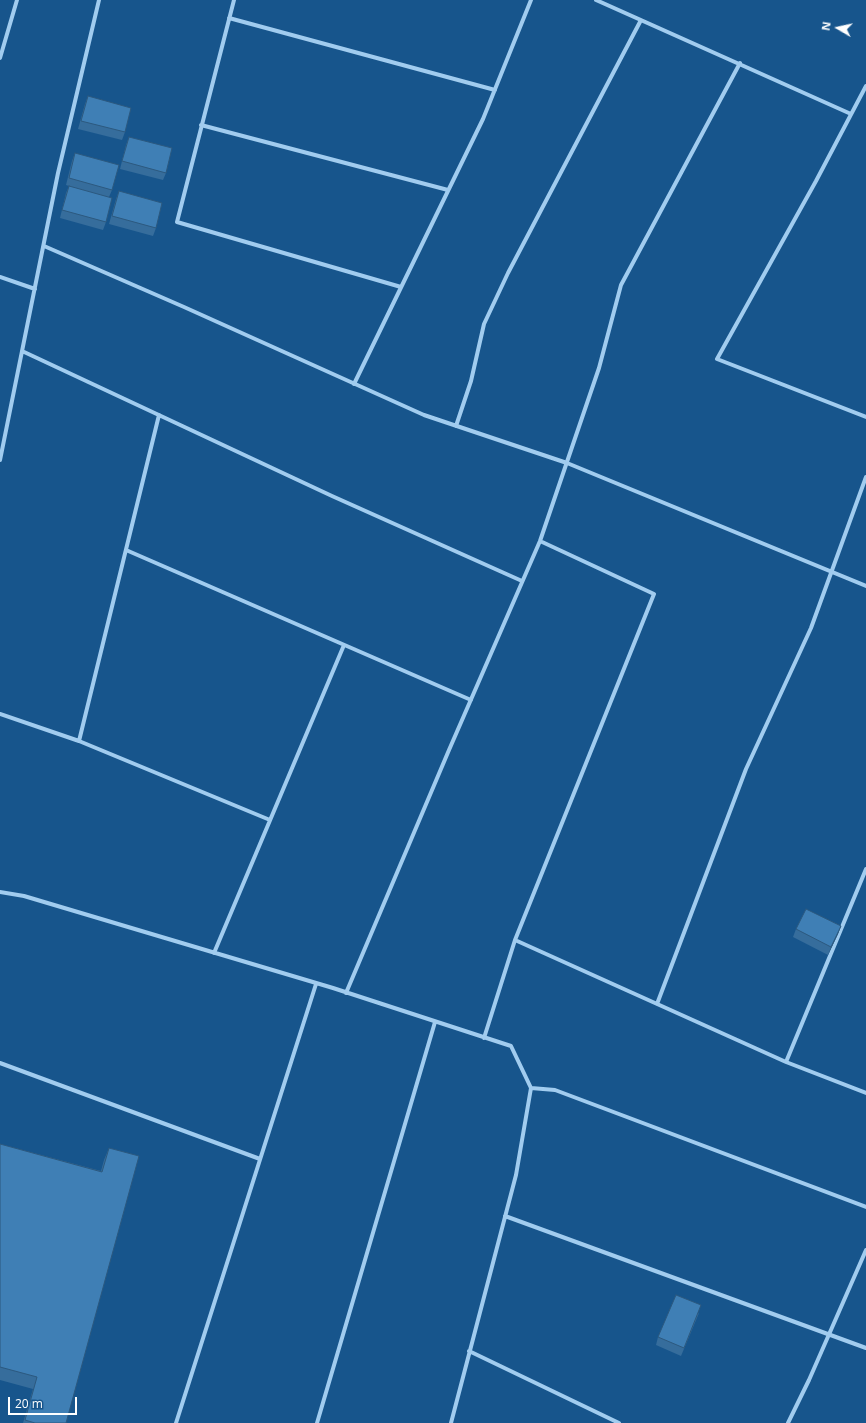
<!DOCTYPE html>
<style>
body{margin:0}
#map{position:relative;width:866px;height:1423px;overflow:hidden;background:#17558c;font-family:"Open Sans",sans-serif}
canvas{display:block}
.north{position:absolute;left:818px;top:8px;width:40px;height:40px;-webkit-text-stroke:3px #17558c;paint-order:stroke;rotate:279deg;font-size:11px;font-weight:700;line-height:16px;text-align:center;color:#fff}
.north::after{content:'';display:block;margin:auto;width:14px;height:18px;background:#fff;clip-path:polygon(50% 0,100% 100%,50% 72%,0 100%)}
.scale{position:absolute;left:8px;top:1397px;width:69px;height:18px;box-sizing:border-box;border:2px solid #fff;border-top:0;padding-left:5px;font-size:12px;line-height:14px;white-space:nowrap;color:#fff;-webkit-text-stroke:3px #17558c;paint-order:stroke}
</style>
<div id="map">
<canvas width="866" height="1423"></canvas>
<div class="north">N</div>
<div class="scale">20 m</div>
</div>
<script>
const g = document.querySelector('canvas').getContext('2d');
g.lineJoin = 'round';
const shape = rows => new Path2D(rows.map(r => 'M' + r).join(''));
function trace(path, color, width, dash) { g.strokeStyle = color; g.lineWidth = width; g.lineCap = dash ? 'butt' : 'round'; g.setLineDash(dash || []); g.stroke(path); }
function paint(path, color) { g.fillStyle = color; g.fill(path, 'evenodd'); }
const street = shape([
 [234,0,177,222,401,287],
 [596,0,851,114],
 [229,18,495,90],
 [0,58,17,0],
 [866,86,816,181,717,359,866,417],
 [201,125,448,190],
 [44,246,184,307,424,415,567,463,866,586],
 [0,277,35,289],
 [22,351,332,496,522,581],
 [354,384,483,119,531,0],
 [159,415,79,741,270,820],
 [456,426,471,381,484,324,508,273,641,20],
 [0,460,58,173,99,0],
 [540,541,654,594,515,940,786,1062,866,1093],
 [126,550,471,700],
 [0,714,79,741],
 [0,892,24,896,333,988,511,1046,531,1088,516,1175,451,1423],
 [214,953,344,645],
 [346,993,449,750,540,541,599,368,621,285,740,63],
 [657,1004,746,769,811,628,866,477],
 [484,1038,515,940],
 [786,1062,866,869],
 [0,1063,260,1159],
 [531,1088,555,1090,866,1207],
 [505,1216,866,1348],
 [469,1351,619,1423],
 [176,1423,316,984],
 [317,1423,435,1022],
 [788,1423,809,1380,866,1250]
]);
const wall = shape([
 [88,96,125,132,122,140,78,129,85,104],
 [129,137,166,173,163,180,120,169,126,145],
 [75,153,112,190,109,197,106,222,103,230,60,218,66,193,69,186,66,185,72,161],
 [119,191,156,228,153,236,109,224,116,199],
 [841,926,838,934,828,955,793,937,796,929],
 [0,1144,101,1171,104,1160,109,1148,66,1423,23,1423,33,1389,0,1380],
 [699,1313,681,1356,656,1345,658,1337]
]);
const shadedWall = shape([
 [841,926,838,934,828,955,831,947]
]);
const building = shape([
 [88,96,131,108,125,132,81,121,88,96],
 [129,137,172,148,166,173,122,161,129,137],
 [75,153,119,165,112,190,69,178,75,153],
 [69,186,112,198,106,222,62,210,69,186],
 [119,191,162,203,156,228,112,216,119,191],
 [806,909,841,926,831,947,796,929,806,909],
 [0,1144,102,1172,109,1148,139,1156,66,1423,35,1423,25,1420,37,1377,0,1367,0,1144],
 [676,1295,701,1305,684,1348,658,1337,676,1295]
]);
trace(street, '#a1ccef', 4);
paint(wall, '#366d9c');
paint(shadedWall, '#2c597f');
paint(building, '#3f7fb5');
trace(building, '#2c597f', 1);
</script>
